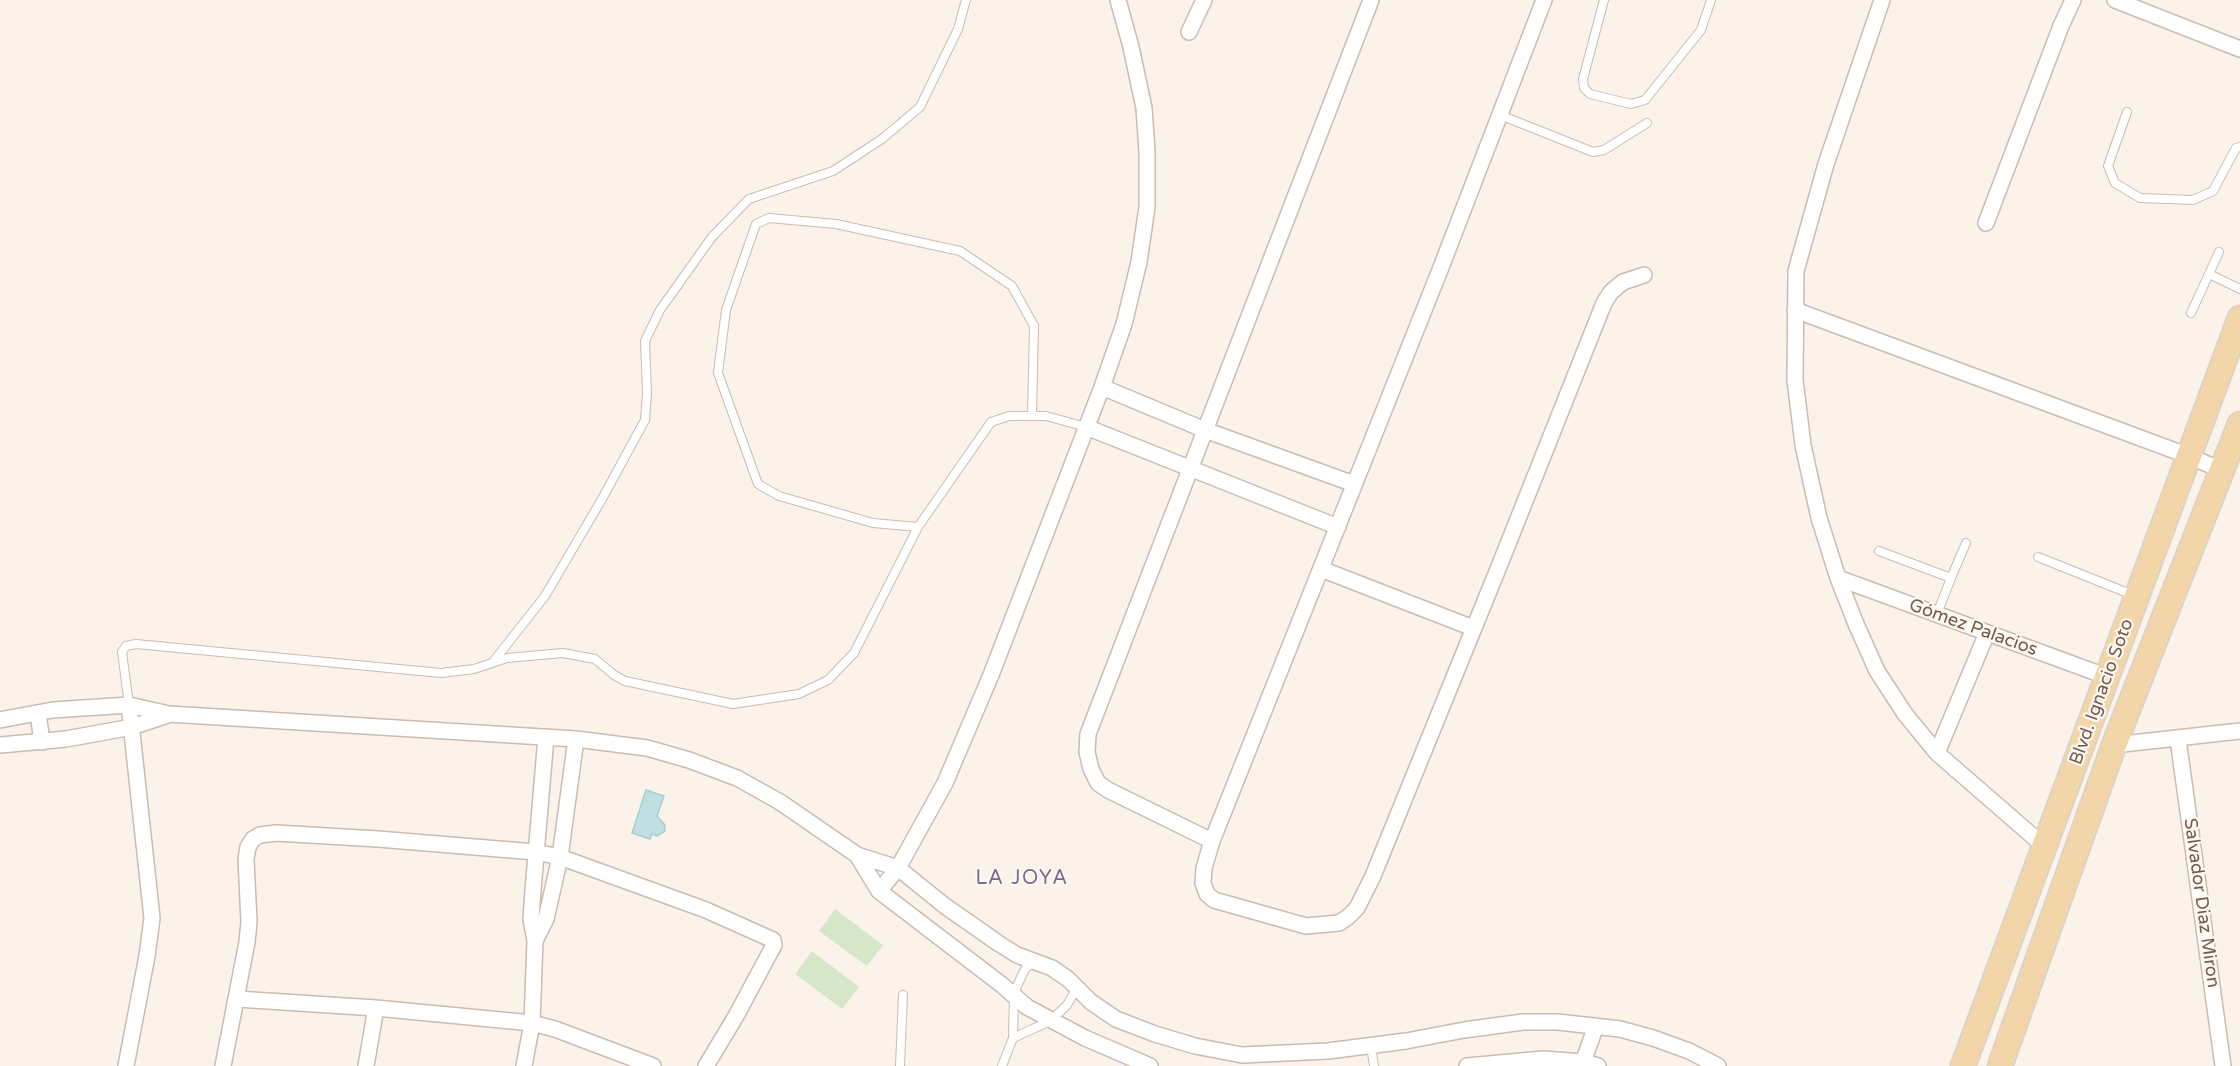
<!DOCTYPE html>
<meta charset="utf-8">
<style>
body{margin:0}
canvas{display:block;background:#fbf3ea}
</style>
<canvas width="2240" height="1066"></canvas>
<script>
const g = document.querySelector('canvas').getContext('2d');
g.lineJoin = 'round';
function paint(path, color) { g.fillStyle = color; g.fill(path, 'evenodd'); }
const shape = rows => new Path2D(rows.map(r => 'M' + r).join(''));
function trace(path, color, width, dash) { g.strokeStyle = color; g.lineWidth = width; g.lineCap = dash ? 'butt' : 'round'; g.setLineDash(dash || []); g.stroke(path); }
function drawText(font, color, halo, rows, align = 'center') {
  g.font = font + ' "Varela Round",sans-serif'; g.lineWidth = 4.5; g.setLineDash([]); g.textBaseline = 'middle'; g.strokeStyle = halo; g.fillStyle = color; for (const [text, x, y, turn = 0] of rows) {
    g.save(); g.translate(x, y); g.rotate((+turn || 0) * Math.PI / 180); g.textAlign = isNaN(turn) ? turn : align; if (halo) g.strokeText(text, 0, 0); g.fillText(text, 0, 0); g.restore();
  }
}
const green = shape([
 [835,909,883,945,867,966,819,931],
 [812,951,859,987,842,1009,795,974]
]);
const water = shape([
 [646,790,664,796,657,816,665,825,665,831,657,836,652,834,650,839,632,833,646,790]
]);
const service = shape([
 [1604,0,1583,79,1584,88,1590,94,1631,104,1645,100,1701,30,1711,0],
 [2127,112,2108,166,2115,183,2140,198,2193,200,2213,191,2236,148,2240,147],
 [1500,115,1593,152,1604,150,1647,123],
 [2209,274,2219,252],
 [2191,313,2209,274,2240,289],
 [918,527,873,523,779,496,758,484,718,373,726,310,756,224,769,218,836,224,960,251,1012,286,1034,326,1032,416],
 [1879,551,1951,578,1937,614],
 [2038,557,2133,595],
 [1951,578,1966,543],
 [493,662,545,596,602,499,645,420,647,394,645,341,660,310,712,237,749,199,833,171,882,139,920,107,958,29,966,0],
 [129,705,122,652,126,646,136,644,441,673,474,669,507,658,563,653,595,659,614,675,625,681,733,704,799,694,828,680,854,653,918,527,991,422,1009,416,1046,416,1086,427],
 [1013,1038,1050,1021,1067,1005,1077,988],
 [1371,1046,1374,1066],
 [900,1066,903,995],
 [1002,1066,1013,1038,1014,997,1017,986,1025,969,1033,962]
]);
const minor = shape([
 [1544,0,1440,270,1212,841,1204,868,1203,883,1207,894,1214,900,1306,926,1339,923,1348,917,1357,908,1373,876,1498,569,1604,303,1611,292,1623,282,1644,275],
 [1882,0,1826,164,1796,271,1795,380,1803,445,1819,518,1838,578,1856,624,1877,671,1905,714,1937,753,2044,846],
 [2115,0,2240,49],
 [1189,32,1204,0],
 [1986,223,2061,26,2073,0],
 [1795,310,2189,456,2221,470],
 [1102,387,1205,430,1354,484],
 [1086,427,1338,527],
 [1321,569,1473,628],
 [1838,578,2108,677],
 [38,713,42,742],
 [0,720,53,710,129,705,169,714,576,739,647,748,689,760,737,778,780,802,857,855,898,868,945,906,998,943,1017,955,1052,968,1068,979,1091,1002,1116,1019,1155,1034,1195,1046,1242,1055,1328,1051,1406,1041,1464,1030,1523,1022,1558,1022,1620,1029,1653,1038,1689,1051,1718,1066],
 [2178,739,2223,1066],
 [0,745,66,739,132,727,168,715],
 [2114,745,2240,731],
 [1937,753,1987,633],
 [1212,841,1108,790,1098,783,1091,769,1087,752,1088,734,1371,0],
 [857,855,879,891,1002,985,1027,1007,1085,1038,1150,1066],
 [879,891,898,868,945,783,991,675,1102,387,1124,324,1139,262,1147,207,1147,151,1144,108,1131,47,1118,0],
 [535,941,546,919,560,857,576,739],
 [237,999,376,1008,532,1023,555,1029,653,1066],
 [1583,1062,1596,1026],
 [126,1066,147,956,152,918,129,705],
 [223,1066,247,942,249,922,246,859,248,847,253,839,260,835,276,833,378,839,535,852,560,857,706,910,773,940,774,945,736,1016,706,1066],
 [366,1066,376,1008],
 [524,1066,532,1023,535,941,531,919,533,890,546,737],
 [1467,1066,1543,1059,1583,1062,1598,1066]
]);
const primary = shape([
 [1963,1066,2240,318],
 [2000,1066,2114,745,2240,424]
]);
const streetNames = [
 ["Gómez Palacios",1973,628,20],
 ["Blvd. Ignacio Soto",2102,692,-70],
 ["Salvador Diaz Miron",2201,903,82]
];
const neighbourhoodNames = [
 ["LA JOYA",1022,879]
];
paint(green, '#d6e7c9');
paint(water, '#bfdfe3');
trace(water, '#a7ced3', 1.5);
trace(service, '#ccbbb0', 10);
trace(minor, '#ccbbb0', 18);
trace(primary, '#d8d1ce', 27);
trace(service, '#fff', 8);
trace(minor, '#fff', 15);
trace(primary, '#f2d5a9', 24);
drawText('18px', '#735b4f', '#fdf8f0', streetNames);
g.letterSpacing = '1.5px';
drawText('20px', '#80678e', '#fdf8f0', neighbourhoodNames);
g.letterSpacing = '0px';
</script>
